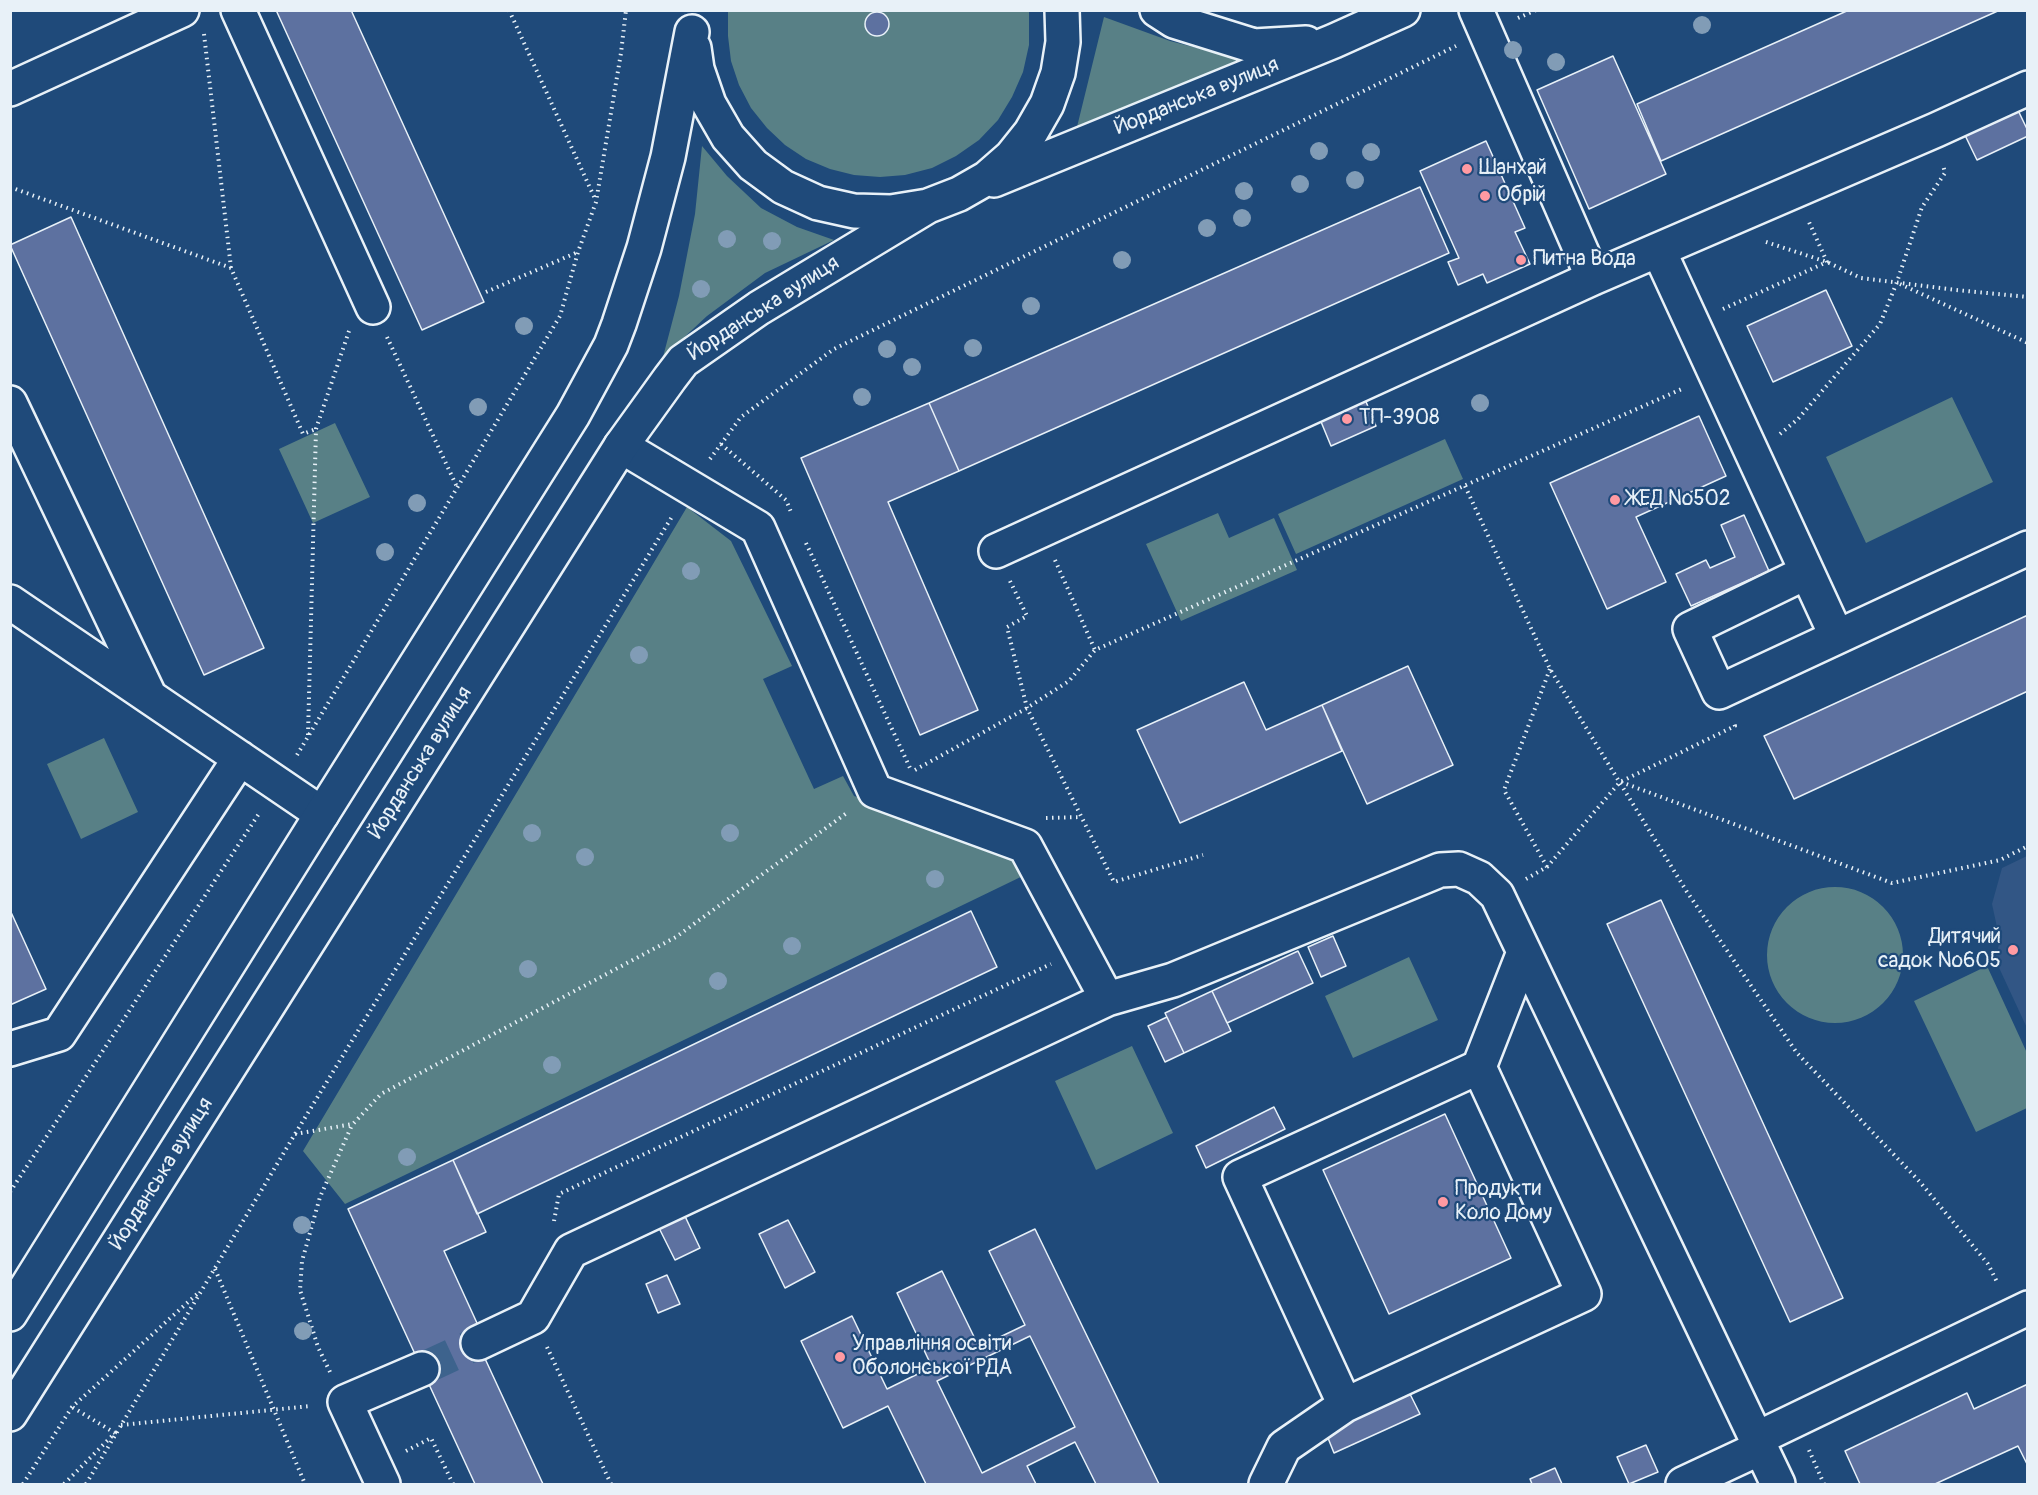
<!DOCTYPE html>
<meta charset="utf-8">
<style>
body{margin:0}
#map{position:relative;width:2038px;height:1495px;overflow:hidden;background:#1f4a7a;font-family:Pangolin,sans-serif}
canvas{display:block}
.frame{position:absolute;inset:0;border:12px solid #e8f1f8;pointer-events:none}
</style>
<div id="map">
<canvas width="2038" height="1495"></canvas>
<div class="frame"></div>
</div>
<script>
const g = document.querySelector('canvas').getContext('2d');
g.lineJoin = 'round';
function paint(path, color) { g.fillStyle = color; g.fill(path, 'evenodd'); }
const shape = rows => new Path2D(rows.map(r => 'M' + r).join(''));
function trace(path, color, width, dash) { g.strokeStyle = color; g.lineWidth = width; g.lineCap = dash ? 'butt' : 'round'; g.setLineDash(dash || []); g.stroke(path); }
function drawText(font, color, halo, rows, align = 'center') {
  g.font = font + ' Pangolin,sans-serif'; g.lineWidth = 4.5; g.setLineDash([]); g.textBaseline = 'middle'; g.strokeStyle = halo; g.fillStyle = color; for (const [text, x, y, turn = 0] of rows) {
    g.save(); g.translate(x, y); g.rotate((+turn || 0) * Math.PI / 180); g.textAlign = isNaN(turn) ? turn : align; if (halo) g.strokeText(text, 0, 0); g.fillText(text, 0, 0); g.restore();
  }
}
const built = shape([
 [2027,856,2027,1028,1995,959,2000,941,1992,904,2002,868]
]);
const green = shape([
 [728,11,1029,11,1029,45,1023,72,1012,97,998,120,979,140,956,156,932,168,905,175,880,177,854,175,830,169,806,159,785,145,767,128,751,108,739,85,731,61,728,36],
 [1104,17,1170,41,1248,61,1076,131],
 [702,146,727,176,761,208,797,227,834,240,765,273,707,316,663,357,679,296,695,214],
 [1952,397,1993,482,1866,543,1826,457],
 [335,423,370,497,313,523,279,449],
 [1445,439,1463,479,1296,554,1278,514],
 [687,507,731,541,792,666,763,679,814,789,843,776,854,796,1019,853,1031,872,345,1204,303,1151],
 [1218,513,1229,538,1274,518,1297,570,1181,621,1146,544],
 [104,738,138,812,81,839,47,764],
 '1767 955a68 68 0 1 1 136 0a68 68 0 1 1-136 0Z',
 [1409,957,1438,1020,1353,1058,1325,996],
 [1987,966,2027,1053,2027,1108,1976,1132,1914,1001],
 [1132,1046,1173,1133,1096,1170,1055,1081]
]);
const building = shape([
 [276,10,351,10,484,302,422,330,276,10],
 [1849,10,2000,10,1661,161,1637,104,1849,10],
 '865 24a12 12 0 1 1 24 0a12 12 0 1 1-24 0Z',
 [1613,56,1666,174,1589,209,1537,90,1613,56],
 [2014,102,2028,131,2028,136,1977,160,1961,127,2014,102],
 [1486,141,1525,228,1515,232,1530,264,1487,283,1483,274,1458,285,1448,262,1459,258,1420,171,1486,141],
 [1420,187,1449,253,959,471,929,403,1420,187],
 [71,217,264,648,204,675,10,245,71,217],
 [1826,290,1852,346,1773,382,1747,326,1826,290],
 [1362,392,1376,426,1331,446,1317,412,1362,392],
 [929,403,959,471,888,502,978,710,920,735,801,458,929,403],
 [1699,416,1726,476,1636,517,1666,582,1607,609,1550,483,1699,416],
 [1744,515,1769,571,1691,606,1676,574,1706,560,1710,568,1735,557,1721,525,1744,515],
 [2028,615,2028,691,1794,799,1764,736,2028,615],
 [1408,666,1453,765,1367,804,1322,705,1408,666],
 [1244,682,1266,730,1322,705,1342,751,1180,823,1137,730,1244,682],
 [1661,900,1843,1298,1790,1322,1607,924,1661,900],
 [10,910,46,989,10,1005,10,910],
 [971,911,997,967,477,1214,453,1160,971,911],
 [1333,936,1346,966,1321,977,1308,947,1333,936],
 [1298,951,1313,983,1227,1023,1212,991,1298,951],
 [1212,991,1231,1031,1184,1053,1165,1013,1212,991],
 [1167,1017,1184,1053,1165,1062,1148,1026,1167,1017],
 [1274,1107,1285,1129,1206,1168,1196,1146,1274,1107],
 [1445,1114,1511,1258,1389,1314,1323,1170,1445,1114],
 [453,1160,486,1232,444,1251,482,1334,475,1337,543,1484,475,1484,348,1209,453,1160],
 [683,1212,700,1248,675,1260,657,1224,683,1212],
 [788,1220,815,1272,785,1288,759,1234,788,1220],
 [1035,1229,1159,1484,1096,1484,1075,1442,1027,1466,1036,1484,926,1484,888,1406,843,1428,801,1341,852,1316,887,1389,932,1367,897,1293,942,1271,979,1347,1025,1325,989,1251,1035,1229],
 [1030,1336,1075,1427,982,1473,937,1381,1030,1336],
 [667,1275,680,1304,658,1313,646,1284,667,1275],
 [2028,1384,2028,1466,2018,1446,1935,1484,1860,1484,1845,1451,1967,1393,1974,1409,2028,1384],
 [1410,1394,1420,1414,1334,1453,1326,1433,1410,1394],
 [1646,1445,1658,1472,1629,1484,1617,1457,1646,1445],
 [1555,1468,1562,1484,1532,1484,1530,1479,1555,1468]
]);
const minorTunnel = shape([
 [422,1369,478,1343]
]);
const path = shape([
 [509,10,596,201],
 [1518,18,1536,10],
 [204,34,231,268],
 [10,187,231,268,303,434,316,429],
 [1766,242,1827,262,1861,278,1956,290,2028,297],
 [1900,284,2028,343],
 [486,292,578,252],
 [1723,309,1827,262,1809,222],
 [387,337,457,487],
 [1780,434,1798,419,1880,324,1897,282,1922,207,1945,173,1943,165],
 [721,444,786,500,791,512],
 [710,459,741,417,834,349,1456,46],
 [1465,486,1550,669,1687,892,1797,1053,1920,1182,1988,1264,1998,1284],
 [806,543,910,768],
 [1055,560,1095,650],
 [1010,581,1027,616,1007,627,1027,708,1114,882,1203,855],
 [308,735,316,429,349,331],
 [297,755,560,316,578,252,596,202,621,53,626,10],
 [915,770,1027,708,1069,681,1095,650,1684,388],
 [1621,782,1892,883,2000,860,2028,846],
 [1046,818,1082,817],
 [1547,867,1504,790,1550,669],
 [1526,879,1547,867,1620,782,1735,726,1734,723],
 [295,1134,353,1124,381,1094,676,937,848,812],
 [10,1192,260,812],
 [554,1221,559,1194,1051,964],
 [215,1269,305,1484],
 [547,1347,611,1484],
 [330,1372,318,1347,300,1290,302,1261,320,1197,352,1125],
 [121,1425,311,1406],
 [1809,1450,1824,1484],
 [406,1451,431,1438,453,1484],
 [23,1484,72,1407,197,1294],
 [64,1484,115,1433,72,1407],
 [86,1484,295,1134,673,515]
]);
const minor = shape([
 [238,10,373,307],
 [1476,10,1593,278],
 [10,89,182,10],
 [1659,251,1837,637],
 [10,403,149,695],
 [621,446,758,528,875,791,1025,846,1107,999],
 [996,551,1593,278,1936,130,2028,88],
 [1807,572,1690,629,1719,692,2028,548],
 [10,602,322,814],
 [10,1049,59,1034,240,758],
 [1479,1067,1584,1294,1345,1405,1240,1177,1479,1067],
 [1479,1067,1524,952],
 [478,1343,533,1317,571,1251,1107,999,1173,980,1440,870,1459,869,1479,878,1497,895,1778,1484],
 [1756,1439,2028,1308],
 [383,1484,345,1402,422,1369],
 [1266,1484,1284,1447,1345,1405],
 [1683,1484,1760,1448]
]);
const major = shape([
 [1157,10,1174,21,1254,46,1306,43],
 [694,48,697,69,709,104,728,137,753,165,783,187,818,203,854,211,891,212,928,206,959,194,987,178,1011,157,1031,132,1047,104,1058,73,1063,42,1062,10],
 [994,180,1334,41,1403,10],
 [10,1314,322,814,573,415,611,345,619,324,644,248,668,157,692,32],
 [10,1414,621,446,670,378,683,361,759,308,928,206]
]);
const trees = [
 [1702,25],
 [1513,50],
 [1556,62],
 [1319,151],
 [1371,152],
 [1355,180],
 [1300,184],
 [1244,191],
 [1242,218],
 [1207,228],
 [727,239],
 [772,241],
 [1122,260],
 [701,289],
 [1031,306],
 [524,326],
 [973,348],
 [887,349],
 [912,367],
 [862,397],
 [1480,403],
 [478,407],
 [417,503],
 [385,552],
 [691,571],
 [639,655],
 [532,833],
 [730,833],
 [585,857],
 [935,879],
 [792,946],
 [528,969],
 [718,981],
 [552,1065],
 [407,1157],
 [302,1225],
 [303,1331]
];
const markers = [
 [1467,169,6,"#ff9aa2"],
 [1485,196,6,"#ff9aa2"],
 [1521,260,6,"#ff9aa2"],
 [1347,419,6,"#ff9aa2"],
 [1615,500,6,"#ff9aa2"],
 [2013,950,6,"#ff9aa2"],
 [1443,1202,6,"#ff9aa2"],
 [840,1357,6,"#ff9aa2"]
];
const streetNames = [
 ["Йорданська вулиця",1197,97,-22],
 ["Йорданська вулиця",764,309,-33],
 ["Йорданська вулиця",421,763,-58],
 ["Йорданська вулиця",162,1174,-58]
];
const poiNames = [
 ["Шанхай",1479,169],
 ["Обрій",1497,196],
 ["Питна Вода",1533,260],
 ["ТП-3908",1359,419],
 ["ЖЕД №502",1627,500],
 ["Дитячий",2001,938,"right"],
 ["садок №605",2001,962,"right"],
 ["Продукти",1455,1190],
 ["Коло Дому",1455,1214],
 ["Управління освіти",852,1345],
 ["Оболонської РДА",852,1369]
];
paint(built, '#325685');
paint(green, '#588086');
paint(building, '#5d71a0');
trace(building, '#e8f1f8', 1.5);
trace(minorTunnel, '#3d638d', 33, [33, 16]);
trace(minor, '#e8f1f8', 38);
trace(major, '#e8f1f8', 38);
trace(path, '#e8f1f8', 4, [1.5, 4.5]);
trace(minor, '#1f4a7a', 33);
trace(major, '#1f4a7a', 33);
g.fillStyle = '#819cb6';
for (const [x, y] of trees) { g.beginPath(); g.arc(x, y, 9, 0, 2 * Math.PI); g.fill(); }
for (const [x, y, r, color] of markers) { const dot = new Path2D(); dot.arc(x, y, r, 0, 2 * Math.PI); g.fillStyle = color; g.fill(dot); trace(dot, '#1f4a7a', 2); }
drawText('21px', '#e8f1f8', '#1f4a7a', streetNames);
drawText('21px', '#e8f1f8', '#1f4a7a', poiNames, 'left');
</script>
